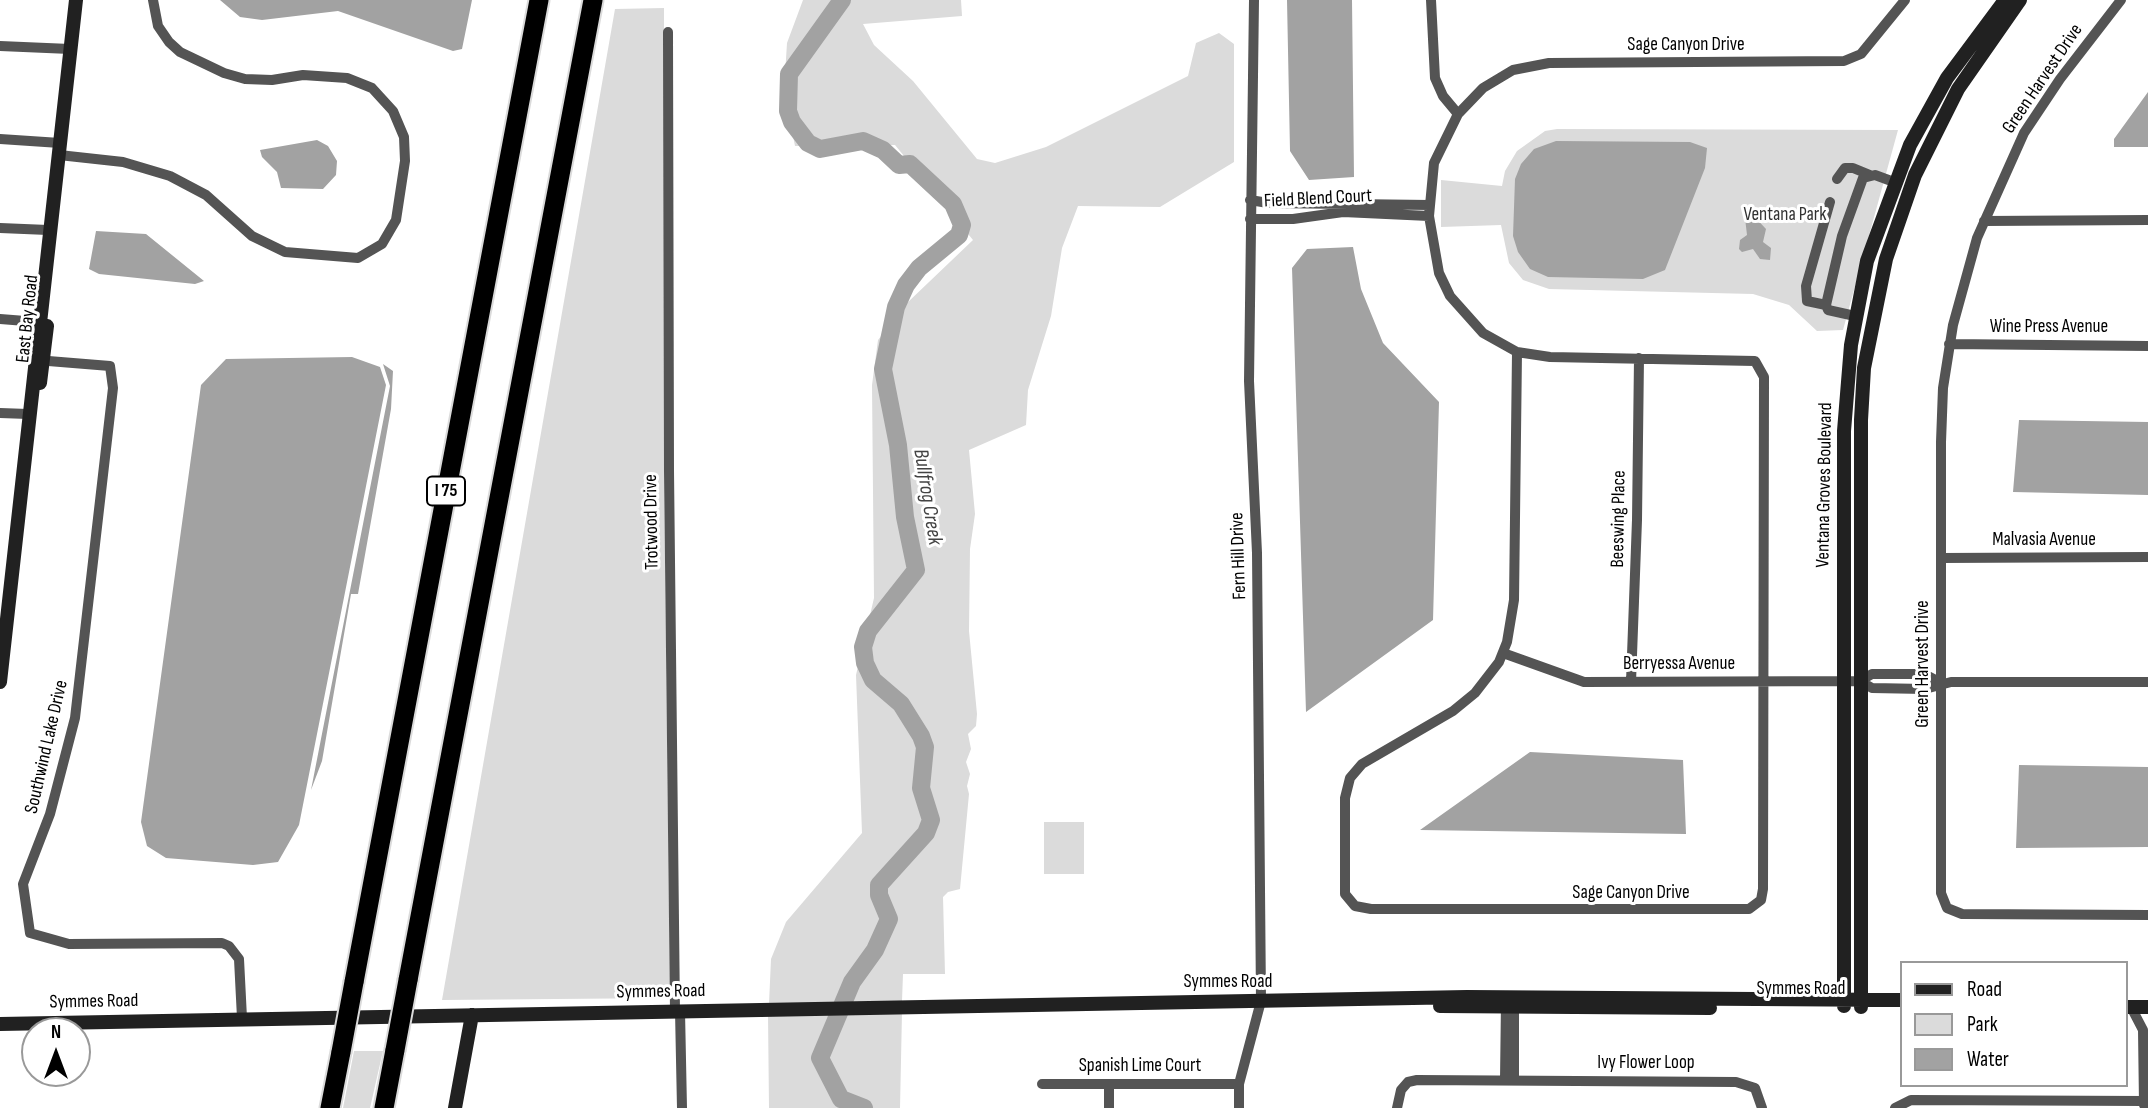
<!DOCTYPE html>
<style>
body{margin:0}
#map{position:relative;width:2148px;height:1108px;overflow:hidden;background:#fff;font-family:"Sofia Sans Condensed",sans-serif}
canvas{display:block}
.legend{position:absolute;left:1900px;top:961px;width:228px;height:126px;box-sizing:border-box;background:#fff;border:2px solid #999;margin:0;padding:9px 12px;list-style:none;font-size:21px;color:#000}
.legend li{display:flex;align-items:center;gap:14px;height:35px}
.legend b{width:35px;border:2px solid #999}
.north{position:absolute;left:21px;top:1017px;width:70px;height:70px;box-sizing:border-box;background:#fff;border:2px solid #999;border-radius:50%;rotate:0deg;font-size:19px;font-weight:700;line-height:28px;text-align:center;color:#000}
.north::after{content:'';display:block;margin:auto;width:24px;height:32px;background:#000;clip-path:polygon(50% 0,100% 100%,50% 72%,0 100%)}
</style>
<div id="map">
<canvas width="2148" height="1108"></canvas>
<ul class="legend">
<li><b style="height:9px;background:#212121"></b>Road</li>
<li><b style="height:19px;background:#dbdbdb"></b>Park</li>
<li><b style="height:19px;background:#a2a2a2"></b>Water</li>
</ul>
<div class="north">N</div>
</div>
<script>
const g = document.querySelector('canvas').getContext('2d');
g.lineJoin = 'round';
function paint(path, color) { g.fillStyle = color; g.fill(path, 'evenodd'); }
const shape = rows => new Path2D(rows.map(r => 'M' + r).join(''));
function trace(path, color, width, dash) { g.strokeStyle = color; g.lineWidth = width; g.lineCap = dash ? 'butt' : 'round'; g.setLineDash(dash || []); g.stroke(path); }
function drawText(font, color, halo, rows, align = 'center') {
  g.font = font + ' "Sofia Sans Condensed",sans-serif'; g.lineWidth = 6; g.setLineDash([]); g.textBaseline = 'middle'; g.strokeStyle = halo; g.fillStyle = color; for (const [text, x, y, turn = 0] of rows) {
    g.save(); g.translate(x, y); g.rotate((+turn || 0) * Math.PI / 180); g.textAlign = isNaN(turn) ? turn : align; if (halo) g.strokeText(text, 0, 0); g.fillText(text, 0, 0); g.restore();
  }
}
const green = shape([
 [803,0,961,0,962,16,863,24,874,45,913,81,977,159,995,163,1046,147,1188,76,1196,43,1219,33,1234,44,1234,162,1160,207,1078,206,1062,248,1051,316,1028,390,1026,425,969,450,975,514,970,549,969,631,977,714,976,726,968,734,971,749,966,762,970,774,967,786,969,794,960,889,948,892,943,897,945,974,903,974,902,1001,769,1004,771,959,786,922,862,833,856,675,874,598,872,385,878,340,907,303,973,240,895,145,795,146,784,91,787,43],
 [664,8,664,471,670,998,442,1000,615,9],
 [1557,129,1898,130,1843,330,1817,331,1789,305,1753,294,1549,289,1523,280,1509,263,1501,225,1441,227,1441,180,1502,186,1505,171,1517,151,1545,131],
 [1044,822,1084,822,1084,874,1044,874],
 [902,1012,900,1108,769,1108,768,1015],
 [354,1051,383,1051,370,1108,343,1108]
]);
const water = shape([
 [220,0,472,0,462,49,453,51,338,11,262,20,240,17],
 [1287,0,1352,0,1354,177,1309,180,1290,151],
 [2148,92,2148,147,2114,147,2114,139],
 [317,140,328,146,337,161,336,175,323,189,281,188,277,172,262,157,260,150],
 [1556,141,1690,142,1707,148,1705,168,1665,270,1643,279,1548,277,1530,269,1518,252,1513,236,1515,179,1521,164,1534,149],
 [1751,213,1766,229,1763,242,1771,248,1770,260,1760,259,1753,249,1742,252,1739,249,1740,240,1747,235,1745,218],
 [96,231,146,234,204,281,195,284,99,274,89,269],
 [1353,247,1361,289,1383,343,1439,402,1433,620,1306,712,1292,268,1307,249],
 [352,357,380,367,386,385,299,825,278,862,253,865,166,858,147,846,141,822,201,385,226,359],
 [383,364,393,371,391,409,358,594,351,594,322,761,311,790,390,386],
 [2019,420,2148,422,2148,495,2013,492],
 [1530,752,1683,760,1686,834,1420,830],
 [2019,765,2148,767,2148,847,2016,848]
]);
const river = shape([
 [842,0,789,74,788,111,792,122,808,143,820,149,863,141,883,150,899,165,910,164,953,204,962,225,959,235,919,268,906,285,896,307,883,369,898,445,905,517,916,570,868,631,863,647,865,663,873,680,901,704,921,736,925,747,921,788,931,820,926,833,879,885,879,895,889,919,875,950,852,982,820,1058,841,1099,864,1108]
]);
const street = shape([
 [1431,0,1435,78,1443,96,1458,114],
 [2121,0,2060,79,2024,133,1977,238,1953,325,1943,388,1941,442,1941,893,1947,908,1962,914,2148,915],
 [668,32,669,471,675,1011],
 [0,46,70,49],
 [0,139,60,143],
 [59,155,123,162,170,176,206,195,252,236,285,252,358,258,382,244,396,220,405,161,404,137,393,111,372,88,347,78,303,75,272,80,245,79,224,73,180,52,169,42,158,26,153,0],
 [1837,179,1845,168,1853,168,1870,175],
 [1250,200,1268,203,1430,205],
 [1250,219,1293,219,1343,212,1429,216],
 [1984,221,2148,220],
 [0,228,48,230],
 [1826,305,1807,301,1806,286,1830,202],
 [1855,316,1828,310,1826,305,1842,236,1863,178,1875,175,1894,182],
 [0,319,38,322],
 [1949,344,2148,346],
 [1517,352,1514,600,1507,642,1499,662,1475,693,1453,711,1362,764,1350,778,1345,798,1345,894,1355,906,1371,909,1749,909,1761,900,1763,889,1764,377,1755,361,1550,357,1517,352,1483,333,1450,296,1439,273,1429,216,1434,163,1458,114,1483,88,1513,70,1549,63,1844,61,1861,54,1905,0],
 [36,360,110,366,113,388,75,718,50,814,23,884,30,933,69,944,222,943,229,946,239,959,242,1018],
 [0,413,28,414],
 [1941,558,2148,557],
 [1503,653,1584,682,1860,681,1872,674,1924,674,1941,683],
 [1860,681,1872,688,1925,689,1951,682,2148,682],
 [1631,682,1637,520,1639,358],
 [2131,1007,2143,1030,2144,1105],
 [680,1011,682,1108],
 [1505,1080,1506,1000],
 [1514,1080,1514,1002],
 [1042,1084,1239,1084],
 [1109,1108,1109,1084],
 [1239,1108,1239,1084,1261,1001,1257,553,1249,381,1254,0],
 [1397,1108,1401,1090,1408,1082,1417,1080,1736,1082,1755,1088,1762,1108],
 [1895,1108,1911,1100,2144,1101]
]);
const secondary = shape([
 [40,383,47,326],
 [0,682,76,0],
 [1440,1006,1710,1008],
 [1844,1006,1844,431,1851,345,1867,261,1910,145,1947,78,2005,0],
 [1861,1007,1861,420,1864,368,1886,259,1915,175,1958,89,2020,0],
 [2125,1007,2148,1007],
 [0,1024,1467,997,1901,1000],
 [455,1108,472,1015]
]);
const highway = shape([
 [408,980,593,0],
 [354,982,539,0],
 [330,1108,341,1052],
 [384,1108,395,1050]
]);
const highwayBridge = shape([
 [395,1050,408,980],
 [341,1052,354,982]
]);
const shields = [
 [446,491,38]
];
const shieldNames = [
 ["I 75",446,491]
];
const streetNames = [
 ["Sage Canyon Drive",1686,45],
 ["Green Harvest Drive",2043,79,-56],
 ["Field Blend Court",1318,199,-3],
 ["East Bay Road",28,319,-84],
 ["Wine Press Avenue",2049,327],
 ["Ventana Groves Boulevard",1825,485,-89],
 ["Beeswing Place",1619,519,-89],
 ["Trotwood Drive",652,522,-91],
 ["Malvasia Avenue",2044,540],
 ["Fern Hill Drive",1239,556,-92],
 ["Berryessa Avenue",1679,664],
 ["Green Harvest Drive",1923,664,-90],
 ["Southwind Lake Drive",47,747,-77],
 ["Sage Canyon Drive",1631,893],
 ["Symmes Road",1228,982],
 ["Symmes Road",1801,989],
 ["Symmes Road",661,992,-1],
 ["Symmes Road",94,1002,-1],
 ["Ivy Flower Loop",1646,1063],
 ["Spanish Lime Court",1140,1066]
];
const parkNames = [
 ["Ventana Park",1785,215]
];
const waterNames = [
 ["Bullfrog Creek",927,497,81]
];
paint(green, '#dbdbdb');
paint(water, '#a2a2a2');
trace(river, '#a2a2a2', 18);
trace(highway, '#dbdbdb', 23);
trace(street, '#545454', 10);
trace(secondary, '#212121', 14);
trace(highway, '#000', 19);
trace(highwayBridge, '#dbdbdb', 23, []);
trace(highwayBridge, '#000', 19);
for (const [x, y, w] of shields) { const box = new Path2D(); box.roundRect(x - w / 2, y - 14.5, w, 29, 5); g.fillStyle = '#fff'; g.fill(box); trace(box, '#000', 2); }
drawText('bold 18px', '#000', null, shieldNames);
drawText('19px', '#000', '#fff', streetNames);
drawText('19px', '#323232', '#fff', parkNames);
drawText('italic 21px', '#434343', '#fff', waterNames);
</script>
